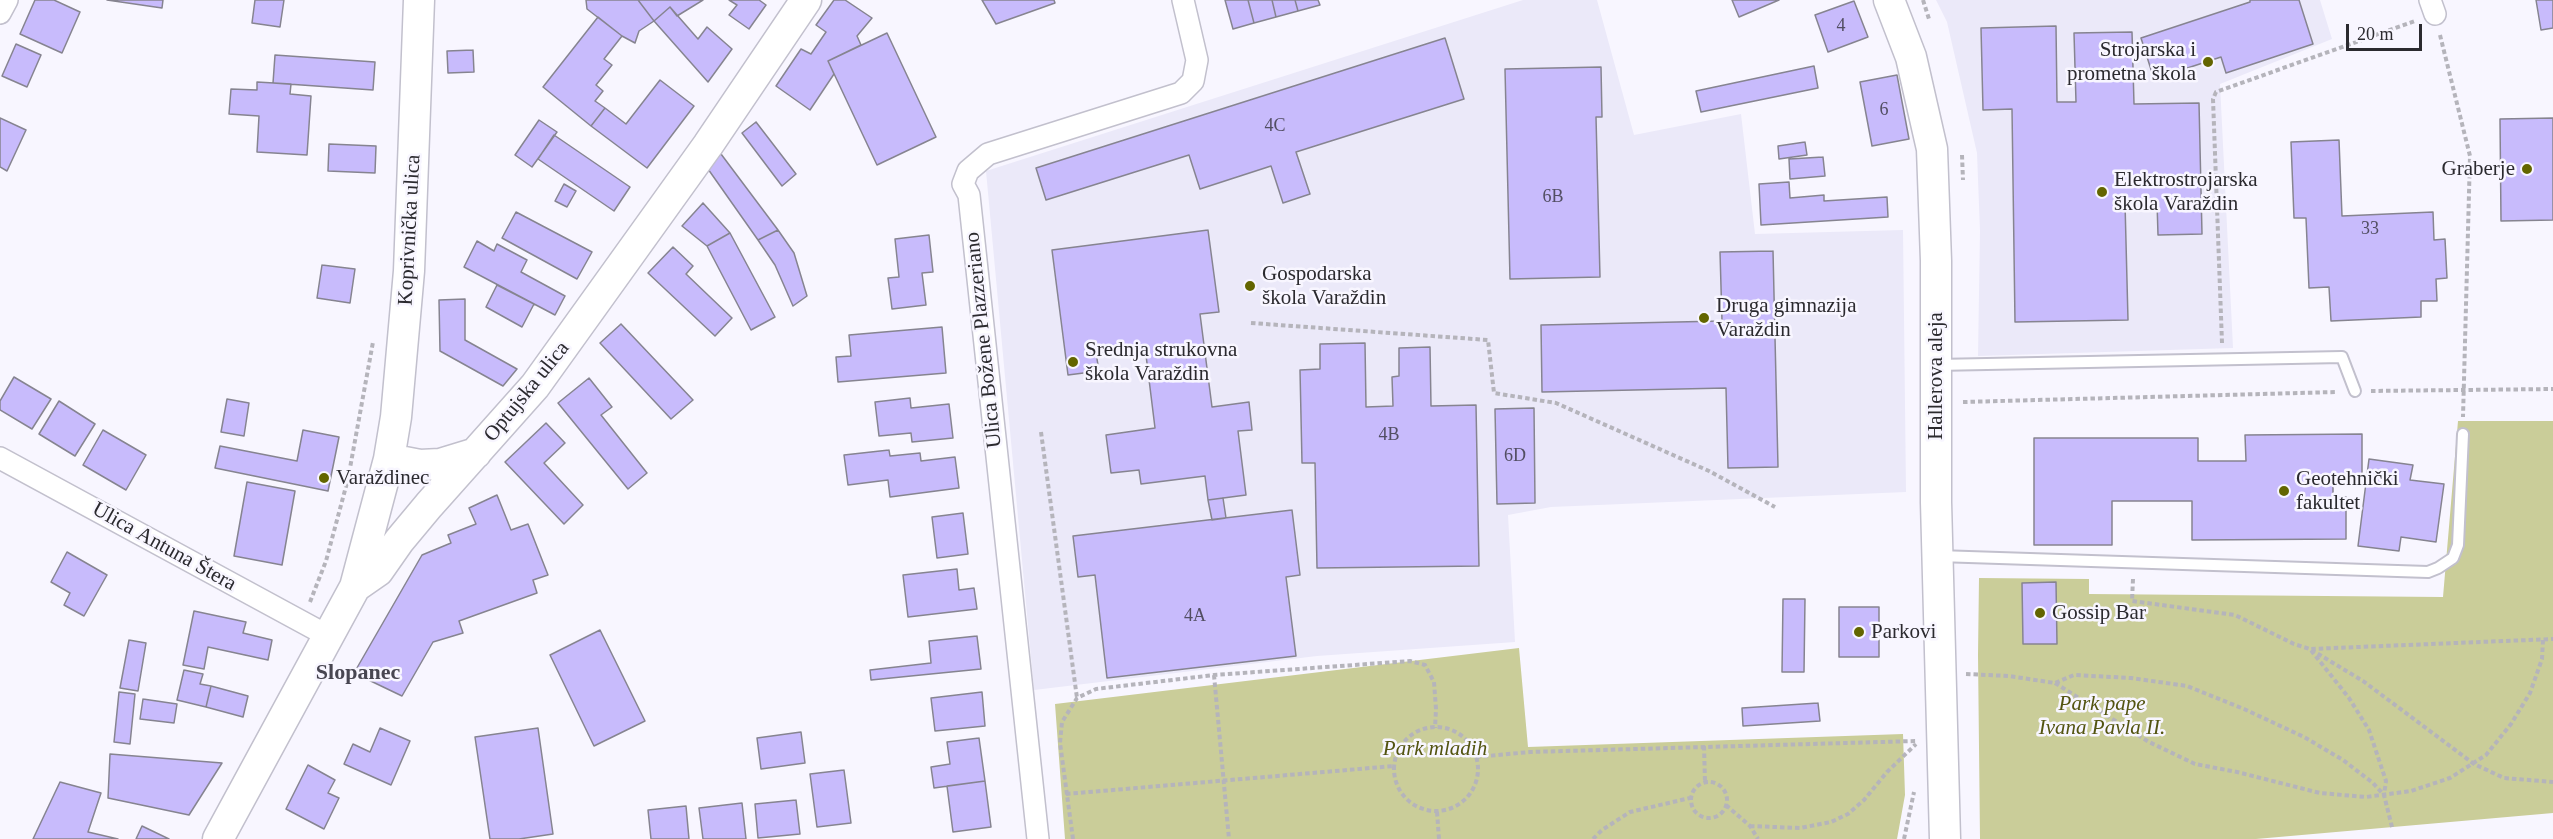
<!DOCTYPE html>
<meta charset="utf-8">
<style>
body{margin:0}
#map{position:relative;width:2553px;height:839px;overflow:hidden;background:#f8f6ff;font-family:"Times New Roman",serif}
canvas{display:block}
.scale{position:absolute;left:2346px;top:24px;width:76px;height:27px;box-sizing:border-box;border:3px solid #2b2a2f;border-top:0;padding-left:8px;font-size:18px;line-height:21px;white-space:nowrap;color:#2b2a2f;-webkit-text-stroke:4px #f8f6ff;paint-order:stroke}
</style>
<div id="map">
<canvas width="2553" height="839"></canvas>
<div class="scale">20 m</div>
</div>
<script>
const g = document.querySelector('canvas').getContext('2d');
g.lineJoin = 'round';
function paint(path, color) { g.fillStyle = color; g.fill(path, 'evenodd'); }
const shape = rows => new Path2D(rows.map(r => 'M' + r).join(''));
function trace(path, color, width, dash) { g.strokeStyle = color; g.lineWidth = width; g.lineCap = dash ? 'butt' : 'round'; g.setLineDash(dash || []); g.stroke(path); }
function drawText(font, color, halo, rows, align = 'center') {
  g.font = font + ' "Times New Roman",serif'; g.lineWidth = 5; g.setLineDash([]); g.textBaseline = 'middle'; g.strokeStyle = halo; g.fillStyle = color; for (const [text, x, y, turn = 0] of rows) {
    g.save(); g.translate(x, y); g.rotate((+turn || 0) * Math.PI / 180); g.textAlign = isNaN(turn) ? turn : align; if (halo) g.strokeText(text, 0, 0); g.fillText(text, 0, 0); g.restore();
  }
}
const built = shape([
 [1523,0,1597,0,1634,135,1741,114,1755,234,1903,230,1906,492,1551,507,1508,515,1515,642,1317,656,1034,690,986,171],
 [1936,0,2320,0,2332,39,2220,84,2233,348,1978,356,1980,231,1977,153,1947,22]
]);
const green = shape([
 [2458,421,2553,421,2553,813,2256,839,1980,839,1978,655,1979,578,2089,579,2089,594,2443,597],
 [1519,648,1528,747,1903,734,1905,795,1897,839,1065,839,1055,704]
]);
const building = shape([
 [35,0,54,0,80,12,62,53,20,34,35,0],
 [107,0,163,0,162,8,107,0],
 [255,0,284,0,280,27,252,23,255,0],
 [586,0,638,0,654,21,639,31,635,43,622,36,587,9,586,0],
 [638,0,703,0,677,16,670,7,654,21,638,0],
 [729,0,759,0,766,5,749,29,729,15,737,5,729,0],
 [834,0,845,0,872,18,857,36,861,45,828,61,834,74,810,110,776,86,801,49,811,54,826,32,816,25,834,0],
 [982,0,1054,0,1055,3,996,24,982,0],
 [1225,0,1248,0,1254,23,1233,29,1225,0],
 [1248,0,1272,0,1276,17,1254,23,1248,0],
 [1272,0,1295,0,1298,11,1276,17,1272,0],
 [1295,0,1318,0,1320,5,1298,11,1295,0],
 [1732,0,1779,0,1739,17,1732,0],
 [2250,0,2299,0,2313,44,2226,73,2221,57,2154,79,2141,38,2250,2,2250,0],
 [2536,0,2553,0,2553,28,2541,30,2536,0],
 [1854,1,1868,37,1828,52,1815,15,1854,1],
 [670,7,698,39,707,27,732,49,708,82,654,21,670,7],
 [598,17,622,36,604,59,612,65,596,85,603,91,595,101,605,108,591,126,543,87,598,17],
 [2056,26,2057,102,2076,102,2074,33,2132,32,2134,104,2199,103,2202,234,2158,235,2157,202,2125,203,2128,320,2015,322,2012,109,1983,110,1981,28,2056,26],
 [887,33,936,137,877,165,828,61,887,33],
 [1445,38,1464,99,1296,152,1310,194,1283,203,1271,166,1200,189,1189,155,1046,200,1036,168,1445,38],
 [16,44,41,55,27,87,2,76,16,44],
 [473,50,474,72,448,73,447,51,473,50],
 [275,55,375,62,373,90,273,83,275,55],
 [1814,66,1818,88,1701,112,1696,91,1814,66],
 [1601,67,1602,117,1596,117,1600,277,1510,279,1505,69,1601,67],
 [1897,75,1909,139,1872,146,1860,82,1897,75],
 [660,80,694,106,647,168,591,126,605,108,626,124,660,80],
 [257,82,291,84,290,94,311,96,307,155,257,152,259,116,229,114,231,89,257,90,257,82],
 [0,118,26,130,7,171,0,167,0,118],
 [2553,118,2553,220,2501,221,2500,119,2553,118],
 [539,120,557,132,532,167,515,155,539,120],
 [756,122,796,174,782,186,742,133,756,122],
 [554,135,630,187,614,211,538,159,554,135],
 [2339,140,2342,216,2433,212,2434,240,2445,239,2447,278,2436,279,2437,301,2421,301,2421,317,2331,321,2329,287,2309,288,2306,218,2294,218,2291,142,2339,140],
 [1805,142,1807,155,1779,159,1778,146,1805,142],
 [329,144,376,146,375,173,328,171,329,144],
 [718,150,778,230,758,240,708,169,718,150],
 [1823,157,1825,176,1790,179,1789,159,1823,157],
 [1789,182,1790,198,1824,195,1824,201,1887,197,1888,217,1761,225,1759,184,1789,182],
 [564,184,576,191,567,207,555,201,564,184],
 [703,203,730,233,707,246,682,226,703,203],
 [516,212,592,252,577,279,502,238,516,212],
 [778,230,794,253,807,296,793,306,775,265,758,240,778,230],
 [1208,230,1219,312,1200,314,1212,407,1249,402,1252,430,1238,431,1246,495,1208,500,1205,476,1141,484,1139,470,1111,473,1106,435,1155,428,1145,347,1096,353,1099,371,1068,375,1052,250,1208,230],
 [730,233,775,317,751,330,707,246,730,233],
 [929,235,933,272,922,273,926,305,892,309,888,278,899,277,895,239,929,235],
 [477,241,494,251,497,244,527,260,521,272,565,296,555,315,464,267,477,241],
 [673,247,693,266,686,274,732,318,715,336,648,273,673,247],
 [1773,251,1778,467,1728,468,1726,388,1542,392,1541,325,1722,321,1720,252,1773,251],
 [322,265,355,269,350,303,317,298,322,265],
 [497,285,534,304,522,327,486,307,497,285],
 [465,299,465,340,517,369,503,386,440,351,439,300,465,299],
 [621,324,693,400,671,419,600,343,621,324],
 [942,327,946,373,838,382,836,357,851,356,849,335,942,327],
 [1365,343,1366,407,1393,406,1392,377,1399,376,1399,348,1430,347,1431,406,1476,405,1479,566,1317,568,1315,463,1302,463,1300,370,1320,369,1320,344,1365,343],
 [14,377,51,399,32,429,0,410,0,401,14,377],
 [589,378,612,407,601,415,647,473,628,489,558,403,589,378],
 [910,398,911,408,949,404,953,438,912,442,911,433,879,436,875,402,910,398],
 [227,399,249,403,244,436,221,432,227,399],
 [59,401,95,424,75,456,39,434,59,401],
 [1534,408,1535,503,1497,504,1495,409,1534,408],
 [546,423,565,443,544,463,583,505,564,524,505,462,546,423],
 [103,430,146,455,126,490,83,465,103,430],
 [303,430,339,437,328,491,215,468,220,446,297,461,303,430],
 [2362,434,2362,480,2333,480,2333,497,2346,497,2346,539,2192,540,2192,501,2112,501,2112,545,2034,545,2034,438,2198,438,2198,461,2246,461,2245,435,2362,434],
 [889,450,890,456,920,453,921,461,955,457,959,488,890,497,888,480,848,485,844,455,889,450],
 [2369,459,2413,465,2410,480,2444,484,2436,542,2401,537,2399,551,2358,546,2369,459],
 [247,482,295,491,282,565,234,556,247,482],
 [497,495,511,530,528,524,548,575,533,580,537,593,459,621,463,633,433,642,402,696,354,673,422,555,451,543,448,535,476,524,469,508,497,495],
 [1223,498,1226,518,1212,520,1208,500,1223,498],
 [1292,510,1300,575,1286,577,1296,656,1107,678,1095,575,1078,577,1073,536,1292,510],
 [963,513,968,554,937,558,932,517,963,513],
 [67,552,107,575,84,616,64,605,70,593,51,582,67,552],
 [957,569,959,590,974,588,977,609,908,617,903,575,957,569],
 [2056,582,2057,644,2023,644,2022,583,2056,582],
 [1783,599,1805,599,1804,672,1782,672,1783,599],
 [1839,607,1879,607,1879,657,1839,657,1839,607],
 [194,611,246,622,243,633,272,640,268,660,208,647,204,669,183,665,194,611],
 [600,630,645,721,594,746,550,655,600,630],
 [977,636,981,669,871,680,870,670,931,663,929,641,977,636],
 [129,640,146,643,138,691,120,688,129,640],
 [184,670,203,674,200,684,211,686,206,707,177,700,184,670],
 [211,686,248,696,243,717,206,707,211,686],
 [119,692,135,694,130,744,114,742,119,692],
 [982,692,985,726,935,731,931,698,982,692],
 [143,699,177,704,174,723,140,719,143,699],
 [1818,703,1820,721,1743,726,1742,708,1818,703],
 [380,728,410,741,391,785,344,764,353,744,370,752,380,728],
 [538,728,553,834,519,839,490,839,475,737,538,728],
 [801,732,805,763,761,769,757,738,801,732],
 [979,738,985,781,934,788,931,767,950,764,947,742,979,738],
 [110,754,222,763,189,815,108,798,110,754],
 [308,765,335,780,328,793,339,798,324,829,286,809,308,765],
 [844,770,851,823,817,827,810,774,844,770],
 [985,781,991,827,953,832,947,786,985,781],
 [60,782,101,793,88,832,118,839,33,839,60,782],
 [796,800,800,834,758,838,755,804,796,800],
 [742,803,746,839,703,839,699,808,742,803],
 [686,806,689,839,651,839,648,810,686,806],
 [142,826,169,839,136,839,142,826]
]);
const path = shape([
 [1923,0,1929,19],
 [2440,35,2470,156,2463,417],
 [1962,155,1963,180],
 [1251,323,1488,340,1494,393,1556,403,1709,471,1775,507],
 [2222,343,2213,99,2216,92,2415,21],
 [2371,391,2553,389],
 [1963,402,2336,392],
 [1041,432,1077,698],
 [2133,579,2132,601,2235,615,2294,644,2310,649,2363,681,2474,764,2504,778,2553,782],
 [310,602,326,561,348,479,373,342],
 [1966,674,2009,676,2055,683,2074,675,2131,678,2187,686,2244,709,2304,737,2343,760,2373,783,2384,795],
 [1214,675,1229,839],
 [2055,683,2149,742,2195,764,2237,772,2320,793,2366,797,2411,791,2450,778,2486,755,2511,724,2530,693,2542,659,2543,640],
 '1394 769a42 42 0 1 1 84 0a42 42 0 1 1-84 0Z',
 [1704,746,1705,782],
 [1476,757,1530,752,1916,741],
 '1691 800a18 18 0 1 1 36 0a18 18 0 1 1-36 0Z',
 [1066,794,1394,766],
 [1726,805,1750,826,1758,839],
 [1437,812,1439,839],
 [1750,826,1800,828,1831,822,1848,814,1864,800,1887,772,1916,744],
 [2392,827,2384,795,2386,781,2369,730,2349,698,2310,649,2553,639],
 [1073,839,1060,743,1062,722,1077,698,1096,689,1214,675,1410,661,1425,665,1434,682,1436,709,1435,728],
 [1593,839,1602,830,1630,812,1690,798],
 [1904,839,1914,792]
]);
const service = shape([
 [1936,365,2342,357,2355,391],
 [1938,556,2428,572,2438,568,2453,558,2458,545,2463,434]
]);
const minor = shape([
 [2430,0,2435,14],
 [0,13,7,0],
 [0,458,328,636],
 [1038,839,969,195,963,184,968,171,988,154,1181,93,1193,81,1197,60,1183,0]
]);
const secondary = shape([
 [1889,0,1911,57,1932,149,1936,261,1936,502,1945,839],
 [389,459,420,465,440,464,476,453],
 [355,587,378,571,399,541,429,505,535,386,708,145,806,0],
 [218,839,355,587,389,459,396,417,409,271,419,0]
]);
const markers = [
 [2208,62,6,"#636500"],
 [2527,169,6,"#636500"],
 [2102,192,6,"#636500"],
 [1250,286,6,"#636500"],
 [1704,318,6,"#636500"],
 [1073,362,6,"#636500"],
 [324,478,6,"#636500"],
 [2284,491,6,"#636500"],
 [2040,613,6,"#636500"],
 [1859,632,6,"#636500"]
];
const numberNames = [
 ["4",1841,26],
 ["6",1884,110],
 ["4C",1275,126],
 ["6B",1553,197],
 ["33",2370,229],
 ["4B",1389,435],
 ["6D",1515,456],
 ["4A",1195,616]
];
const poiNames = [
 ["Strojarska i",2196,50,"right"],
 ["prometna škola",2196,74,"right"],
 ["Graberje",2515,169,"right"],
 ["Elektrostrojarska",2114,180],
 ["škola Varaždin",2114,204],
 ["Gospodarska",1262,274],
 ["škola Varaždin",1262,298],
 ["Druga gimnazija",1716,306],
 ["Varaždin",1716,330],
 ["Srednja strukovna",1085,350],
 ["škola Varaždin",1085,374],
 ["Varaždinec",336,478],
 ["Geotehnički",2296,479],
 ["fakultet",2296,503],
 ["Gossip Bar",2052,613],
 ["Parkovi",1871,632]
];
const streetNames = [
 ["Koprivnička ulica",410,230,-87],
 ["Ulica Božene Plazzeriano",984,340,-96],
 ["Hallerova aleja",1936,376,-90],
 ["Optujska ulica",527,392,-51],
 ["Ulica Antuna Štera",164,547,29]
];
const parkNames = [
 ["Park pape",2102,704],
 ["Ivana Pavla II.",2102,728],
 ["Park mladih",1435,749]
];
const neighbourhoodNames = [
 ["Slopanec",358,673]
];
paint(built, '#ebe9f9');
paint(green, '#cacd99');
paint(building, '#c8bbfc');
trace(building, '#868490', 1.5);
trace(service, '#c2c0cd', 14);
trace(minor, '#c2c0cd', 24);
trace(secondary, '#c2c0cd', 33);
trace(path, '#b5b4bb', 4, [4.5, 3]);
trace(service, '#fff', 10);
trace(minor, '#fff', 21);
trace(secondary, '#fff', 30);
for (const [x, y, r, color] of markers) { const dot = new Path2D(); dot.arc(x, y, r, 0, 2 * Math.PI); g.fillStyle = color; g.fill(dot); trace(dot, '#f8f6ff', 2); }
drawText('18px', '#524e62', null, numberNames);
drawText('21px', '#2b2a2f', '#f8f6ff', poiNames, 'left');
drawText('21px', '#2b2a2f', '#f8f6ff', streetNames);
drawText('italic 21px', '#535411', '#f8f6ff', parkNames);
drawText('bold 22px', '#484651', '#f8f6ff', neighbourhoodNames);
</script>
